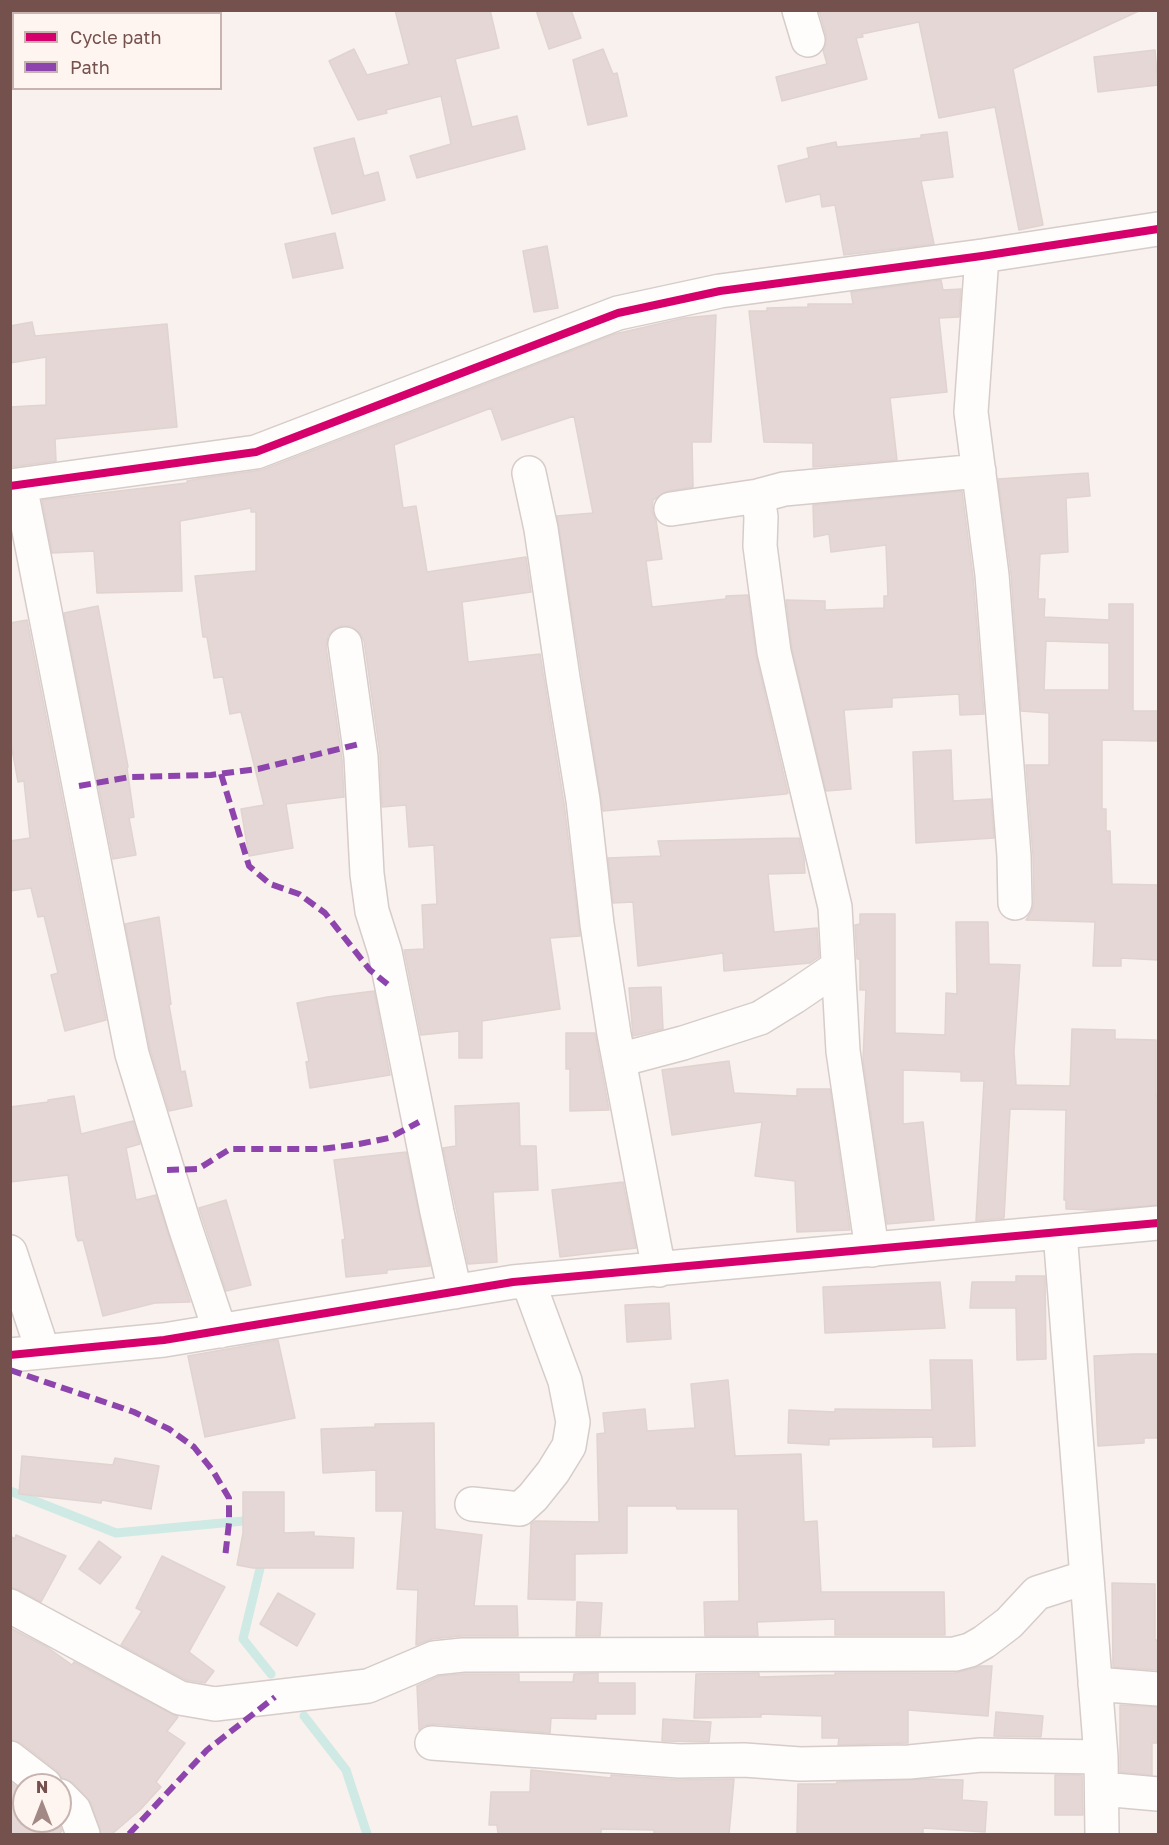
<!DOCTYPE html>
<style>
body{margin:0}
#map{position:relative;width:1169px;height:1845px;overflow:hidden;background:#f8f1ed;font-family:"Golos Text",sans-serif}
canvas{display:block}
.frame{position:absolute;inset:0;border:12px solid #75514e;pointer-events:none}
.legend{position:absolute;left:12px;top:12px;width:210px;height:78px;box-sizing:border-box;background:#fef5f0;border:2px solid #c7b3af;margin:0;padding:8px 10px;list-style:none;font-size:18px;color:#75514e}
.legend li{display:flex;align-items:center;gap:12px;height:30px}
.legend b{width:30px;border:2px solid #c7b3af}
.north{position:absolute;left:12px;top:1773px;width:60px;height:60px;box-sizing:border-box;background:#fef5f0;border:2px solid #c7b3af;border-radius:50%;rotate:0deg;font-size:16px;font-weight:700;line-height:24px;text-align:center;color:#75514e}
.north::after{content:'';display:block;margin:auto;width:21px;height:27px;background:#a38986;clip-path:polygon(50% 0,100% 100%,50% 72%,0 100%)}
</style>
<div id="map">
<canvas width="1169" height="1845"></canvas>
<div class="frame"></div>
<ul class="legend">
<li><b style="height:8px;background:#d6006c"></b>Cycle path</li>
<li><b style="height:8px;background:#8e44ad"></b>Path</li>
</ul>
<div class="north">N</div>
</div>
<script>
const g = document.querySelector('canvas').getContext('2d');
g.lineJoin = 'round';
const shape = rows => new Path2D(rows.map(r => 'M' + r).join(''));
function trace(path, color, width, dash) { g.strokeStyle = color; g.lineWidth = width; g.lineCap = dash ? 'butt' : 'round'; g.setLineDash(dash || []); g.stroke(path); }
function paint(path, color) { g.fillStyle = color; g.fill(path, 'evenodd'); }
const stream = shape([
 [10,1491,116,1533,254,1520],
 [263,1556,243,1639,271,1674],
 [304,1716,346,1770,367,1834]
]);
const building = shape([
 [395,10,490,10,499,48,455,59,472,127,517,116,525,149,417,178,410,156,451,144,441,96,386,110,387,113,358,120,329,61,354,49,367,75,409,64,395,10],
 [536,10,571,10,581,38,549,49,536,10],
 [819,10,1141,10,1013,69,1043,225,1019,230,995,107,939,118,919,22,862,34,863,37,856,38,867,79,782,101,776,77,827,64,823,50,826,44,826,35,819,10],
 [603,49,613,74,617,73,627,116,588,125,573,60,603,49],
 [1155,50,1158,85,1098,92,1094,57,1155,50],
 [947,132,953,177,921,181,934,244,844,255,835,205,822,207,820,194,786,202,778,166,809,158,807,148,836,142,837,147,921,138,921,135,947,132],
 [354,138,364,176,378,172,385,200,332,214,314,148,354,138],
 [335,233,343,268,293,278,285,244,335,233],
 [547,246,558,308,534,312,523,251,547,246],
 [941,280,943,290,961,289,959,317,939,318,947,392,890,398,897,460,813,467,813,443,764,442,749,311,767,311,767,308,808,307,808,304,853,304,851,292,941,280],
 [716,315,711,442,692,442,693,487,668,491,653,500,652,511,656,520,662,559,646,561,652,607,726,599,726,596,748,595,756,656,788,793,786,794,603,811,557,516,593,513,574,416,502,440,491,408,394,445,403,508,416,506,427,572,526,557,531,592,462,602,468,662,540,654,564,803,580,936,550,938,560,1009,482,1021,482,1058,459,1058,459,1031,421,1035,404,950,424,949,422,905,437,904,434,845,409,847,406,805,382,807,380,754,364,641,360,633,351,626,342,626,333,630,328,636,326,646,342,759,344,797,286,804,293,848,249,856,241,809,264,805,241,712,230,714,223,677,214,678,207,637,203,637,195,576,256,571,256,512,251,512,251,508,180,521,182,591,97,593,94,551,52,553,42,500,187,483,187,481,197,479,262,470,615,334,684,318,716,315],
 [32,322,35,336,167,324,177,427,55,439,56,461,10,467,10,407,46,405,46,357,10,363,10,326,32,322],
 [1088,473,1090,496,1066,498,1068,552,1040,554,1038,599,1045,599,1044,617,1109,620,1109,604,1133,604,1133,711,1158,711,1158,741,1102,740,1102,809,1106,809,1106,831,1110,831,1112,884,1158,885,1158,960,1121,958,1121,966,1093,966,1095,922,1026,920,1032,911,1034,903,1033,856,1026,765,1049,765,1049,713,1021,711,1011,574,998,479,1088,473],
 [1046,641,1109,643,1109,690,1044,690,1046,641],
 [962,491,973,577,984,714,960,715,959,694,892,698,892,707,844,710,851,789,826,791,792,649,786,600,825,601,825,610,884,608,884,596,888,596,886,545,831,552,829,534,814,537,813,505,962,491],
 [98,606,128,767,127,768,134,817,129,818,136,855,113,859,64,613,98,606],
 [27,620,106,1020,65,1031,51,975,58,973,44,916,38,917,31,888,10,891,10,841,30,838,24,781,18,782,10,738,10,623,27,620],
 [951,750,953,801,991,799,994,838,916,843,913,752,951,750],
 [799,838,804,859,805,873,768,874,774,932,817,928,819,957,810,963,724,971,723,953,638,966,633,902,613,903,608,858,661,856,658,841,799,838],
 [860,914,895,914,895,1033,945,1035,946,993,957,994,956,922,988,922,989,964,1020,965,1014,1051,1016,1085,1070,1086,1072,1029,1115,1030,1115,1039,1156,1040,1156,1096,1158,1096,1158,1205,1094,1210,1066,1209,1066,1200,1064,1200,1066,1110,1010,1109,1004,1218,976,1221,984,1081,961,1081,961,1072,903,1070,903,1124,923,1122,934,1220,887,1224,863,1060,866,990,860,990,860,959,857,959,855,925,860,924,860,914],
 [159,917,171,1004,169,1005,181,1072,185,1071,192,1106,169,1111,150,1049,125,924,159,917],
 [661,987,663,1029,633,1036,629,988,661,987],
 [374,991,390,1075,310,1088,306,1062,309,1061,297,1003,327,997,374,991],
 [566,1033,595,1033,609,1110,570,1111,570,1069,566,1069,566,1033],
 [729,1061,734,1093,797,1096,797,1089,830,1089,850,1230,797,1232,795,1181,755,1176,762,1122,672,1135,662,1070,729,1061],
 [74,1096,81,1134,133,1121,140,1144,126,1148,136,1200,156,1195,190,1302,155,1303,103,1316,83,1240,78,1241,76,1236,68,1175,10,1182,10,1107,48,1102,48,1100,74,1096],
 [519,1103,520,1146,536,1146,538,1190,493,1192,497,1262,468,1264,443,1148,456,1146,455,1106,519,1103],
 [406,1152,430,1266,387,1270,387,1273,346,1277,342,1240,345,1239,334,1160,406,1152],
 [623,1182,636,1248,560,1257,552,1190,623,1182],
 [226,1200,251,1285,226,1291,199,1208,226,1200],
 [1016,1276,1045,1276,1046,1359,1017,1360,1016,1308,970,1308,972,1282,1016,1282,1016,1276],
 [940,1282,945,1328,825,1333,823,1287,940,1282],
 [669,1303,671,1339,627,1342,625,1305,669,1303],
 [278,1340,295,1418,205,1437,188,1356,278,1340],
 [1134,1354,1158,1354,1158,1438,1144,1438,1144,1443,1098,1446,1094,1356,1134,1354],
 [930,1360,972,1360,975,1446,933,1447,933,1437,829,1439,829,1445,788,1443,789,1410,835,1412,835,1409,932,1410,930,1360],
 [728,1380,735,1456,801,1454,804,1522,817,1521,821,1592,944,1592,945,1635,835,1635,835,1619,757,1622,758,1636,705,1636,704,1602,739,1601,738,1509,677,1509,676,1506,627,1506,627,1553,575,1554,575,1600,528,1599,531,1524,535,1521,599,1522,597,1434,605,1433,603,1413,645,1409,647,1431,695,1428,691,1384,728,1380],
 [434,1423,435,1529,482,1535,474,1606,517,1606,518,1636,461,1636,432,1639,416,1645,418,1590,397,1589,403,1511,376,1511,376,1470,323,1473,321,1429,375,1427,375,1424,434,1423],
 [22,1456,113,1465,115,1458,159,1466,151,1509,102,1500,101,1503,19,1494,22,1456],
 [243,1492,284,1492,284,1533,314,1532,314,1536,354,1538,353,1568,253,1568,237,1565,243,1533,243,1492],
 [16,1535,66,1556,41,1602,19,1590,10,1587,10,1536,15,1539,16,1535],
 [99,1541,121,1557,100,1584,79,1569,99,1541],
 [162,1556,225,1587,189,1652,214,1671,205,1683,186,1680,121,1645,142,1611,136,1608,162,1556],
 [1112,1583,1155,1584,1155,1640,1158,1640,1158,1670,1113,1667,1112,1583],
 [278,1593,315,1614,297,1646,260,1624,278,1593],
 [577,1602,602,1603,600,1636,576,1636,577,1602],
 [10,1628,47,1647,72,1665,74,1662,178,1717,167,1731,185,1743,156,1782,161,1787,140,1810,112,1834,101,1834,91,1803,73,1783,62,1778,56,1770,21,1743,10,1740,10,1628],
 [981,1666,992,1666,988,1716,908,1710,908,1743,838,1745,839,1738,822,1738,822,1716,761,1714,761,1717,694,1718,696,1674,759,1673,759,1677,835,1675,835,1673,955,1673,981,1666],
 [598,1673,598,1683,635,1683,635,1714,596,1714,596,1719,551,1718,550,1733,433,1724,424,1726,419,1730,417,1686,439,1676,464,1674,519,1674,519,1682,573,1682,574,1674,598,1673],
 [1120,1705,1158,1707,1158,1743,1152,1743,1152,1775,1120,1772,1120,1705],
 [996,1712,1043,1716,1041,1737,994,1736,996,1712],
 [663,1719,711,1722,709,1742,662,1741,663,1719],
 [531,1770,611,1778,611,1775,678,1780,734,1779,729,1834,654,1834,654,1830,601,1829,601,1834,498,1834,497,1825,489,1825,491,1792,530,1792,531,1770],
 [1055,1775,1082,1775,1083,1815,1055,1815,1055,1775],
 [928,1779,963,1780,962,1800,987,1802,985,1832,923,1828,923,1834,797,1834,798,1784,836,1784,837,1782,928,1779],
 [10,1782,24,1792,24,1821,58,1821,62,1831,59,1834,10,1834,10,1782]
]);
const minor = shape([
 [799,10,808,40],
 [982,256,971,412,992,575,1014,856,1015,903],
 [529,473,541,529,563,678,583,800,597,924,614,1034,659,1270],
 [20,485,132,1054,185,1227,220,1331],
 [10,486,256,452,618,313,720,291,982,256,1158,229],
 [758,496,761,517,760,546,774,652,835,907,843,1051,872,1250],
 [671,509,758,496,784,489,979,471],
 [345,644,361,757,367,874,372,911,385,952,437,1212,455,1292],
 [619,1060,683,1043,760,1018,794,997,838,967],
 [1060,1232,1101,1757,1102,1834],
 [10,1252,43,1352],
 [10,1355,164,1340,513,1282,1158,1223],
 [472,1504,520,1509,533,1497,553,1472,569,1446,573,1422,565,1381,528,1281],
 [10,1606,180,1698,215,1704,368,1686,434,1658,463,1655,955,1654,970,1650,984,1642,1009,1623,1037,1593,1087,1577],
 [1095,1684,1158,1689],
 [432,1743,679,1761,744,1760,800,1764,909,1762,981,1755,1101,1757],
 [10,1758,45,1785],
 [1102,1789,1158,1794],
 [60,1796,74,1810,83,1834]
]);
const quiet = shape([
 [221,774,249,866,270,884,299,894,325,913,370,970,391,987],
 [79,786,130,777,211,775,258,769,359,744],
 [167,1170,198,1169,230,1149,322,1149,359,1144,389,1138,419,1122],
 [10,1370,134,1412,169,1429,194,1447,213,1471,229,1498,229,1523,225,1558],
 [129,1834,207,1750,275,1697]
]);
const cycleway = shape([
 [10,486,256,452,618,313,720,291,982,256,1158,229],
 [10,1355,164,1340,513,1282,1158,1223]
]);
trace(stream, '#cfe9e4', 9);
paint(building, '#e4d7d5');
trace(building, '#e1d3cf', 1.5);
trace(minor, '#d6ccca', 36);
trace(minor, '#fefdfc', 33);
trace(quiet, '#8e44ad', 6, [12, 6]);
trace(cycleway, '#d6006c', 8);
</script>
